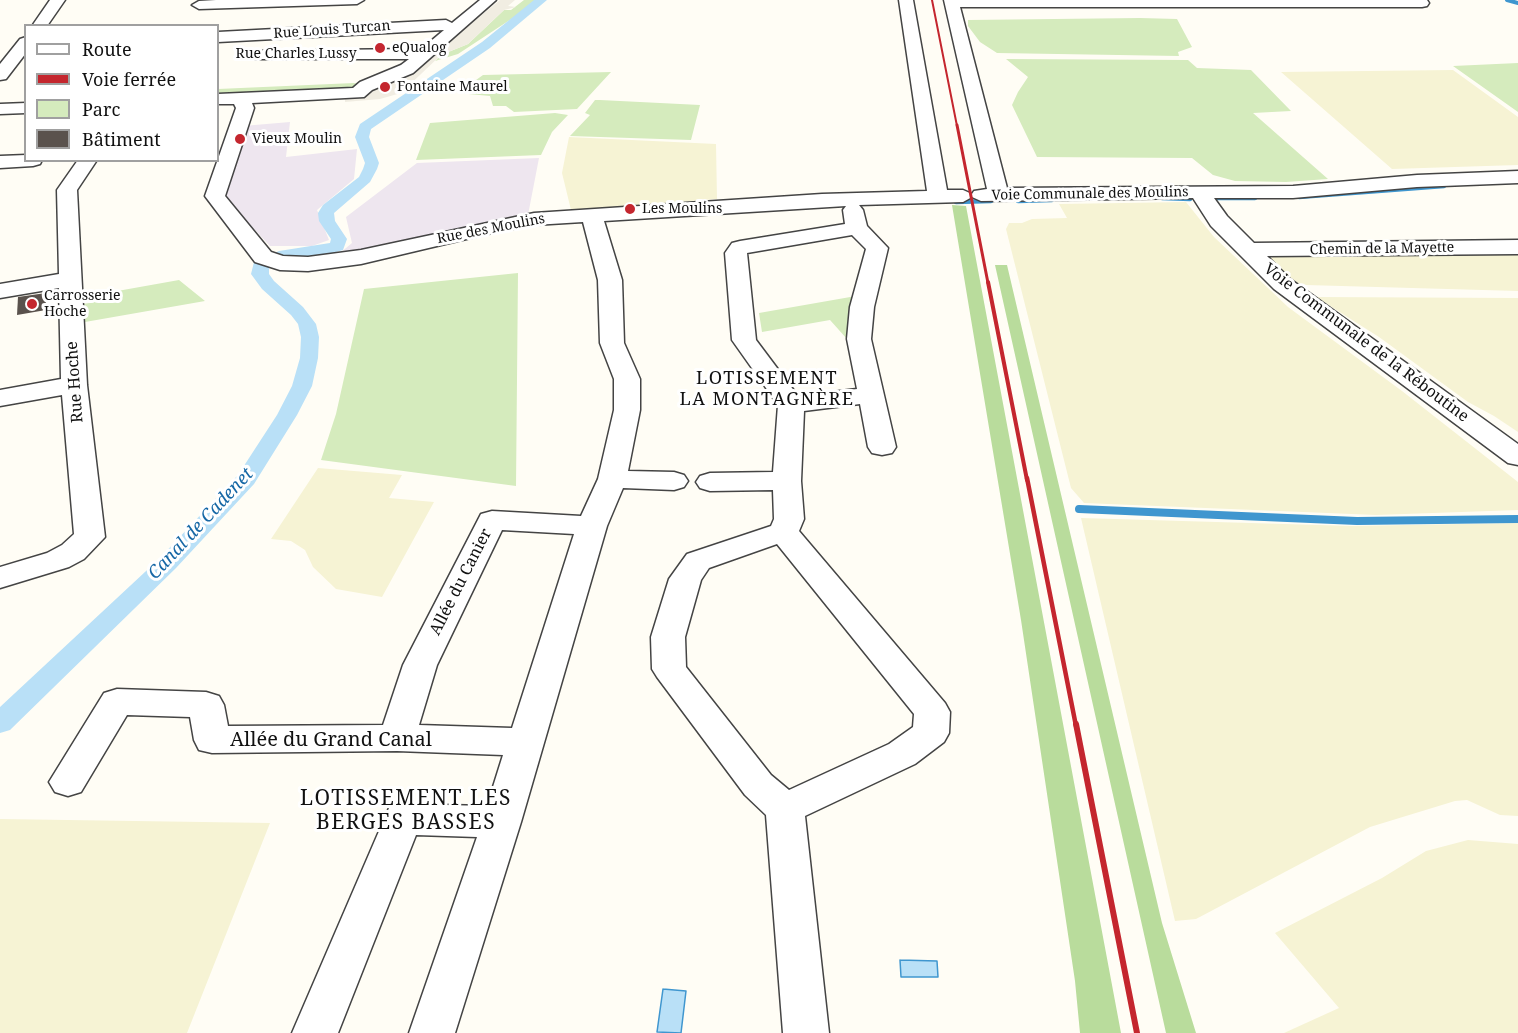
<!DOCTYPE html>
<meta charset="utf-8">
<style>
body{margin:0}
#map{position:relative;width:1518px;height:1033px;overflow:hidden;background:#fffdf5;font-family:"Noto Serif",serif}
canvas{display:block}
.legend{position:absolute;left:24px;top:24px;width:195px;height:138px;box-sizing:border-box;background:#fff;border:2px solid #a0a0a0;margin:0;padding:8px 10px;list-style:none;font-size:18px;color:#111}
.legend li{display:flex;align-items:center;gap:12px;height:30px}
.legend b{width:30px;border:2px solid #a0a0a0}
</style>
<div id="map">
<canvas width="1518" height="1033"></canvas>
<ul class="legend">
<li><b style="height:8px;background:#fff"></b>Route</li>
<li><b style="height:8px;background:#c4262e"></b>Voie ferrée</li>
<li><b style="height:16px;background:#d5ebbd"></b>Parc</li>
<li><b style="height:16px;background:#5a524d"></b>Bâtiment</li>
</ul>
</div>
<script>
const g = document.querySelector('canvas').getContext('2d');
g.lineJoin = 'round';
function paint(path, color) { g.fillStyle = color; g.fill(path, 'evenodd'); }
const shape = rows => new Path2D(rows.map(r => 'M' + r).join(''));
function trace(path, color, width, dash) { g.strokeStyle = color; g.lineWidth = width; g.lineCap = dash ? 'butt' : 'round'; g.setLineDash(dash || []); g.stroke(path); }
function drawText(font, color, halo, rows, align = 'center') {
  g.font = font + ' "Noto Serif",serif'; g.lineWidth = 6; g.setLineDash([]); g.textBaseline = 'middle'; g.strokeStyle = halo; g.fillStyle = color; for (const [text, x, y, turn = 0] of rows) {
    g.save(); g.translate(x, y); g.rotate((+turn || 0) * Math.PI / 180); g.textAlign = isNaN(turn) ? turn : align; if (halo) g.strokeText(text, 0, 0); g.fillText(text, 0, 0); g.restore();
  }
}
const industrial = shape([
 [290,122,286,157,357,149,354,179,317,210,329,240,312,246,270,246,222,195,243,126],
 [539,158,528,215,334,258,352,243,346,217,417,163]
]);
const farmland = shape([
 [1453,70,1518,117,1518,165,1392,169,1281,72],
 [569,137,716,144,717,199,571,210,562,173],
 [1186,202,1214,237,1288,307,1402,391,1518,482,1518,510,1376,515,1084,503,1071,488,1006,229,1009,223,1022,223,1032,219,1067,218,1059,204],
 [1518,251,1518,291,1306,285,1296,283,1271,259,1273,256,1289,255],
 [1316,297,1518,298,1518,432,1494,416,1468,402,1379,337],
 [318,468,402,475,389,498,434,502,382,597,336,589,313,567,305,550,291,541,271,539],
 [1081,518,1352,526,1518,523,1518,816,1500,815,1467,800,1455,801,1370,827,1196,919,1175,921],
 [0,819,270,823,187,1033,0,1033],
 [1468,840,1518,844,1518,1033,1284,1033,1339,1008,1275,933,1382,878,1426,851]
]);
const green = shape([
 [524,0,535,0,522,12,458,54,435,61,441,55,468,44,504,10,511,10],
 [1140,18,1177,19,1192,47,1178,52,1179,56,997,53,980,42,968,26,968,20],
 [1006,59,1188,60,1197,68,1251,70,1291,111,1253,113,1328,179,1286,182,1235,181,1213,175,1192,158,1037,157,1012,105,1018,92,1028,77],
 [1518,63,1518,112,1453,66],
 [611,72,577,109,514,112,506,106,493,106,490,96,458,93,483,75],
 [354,83,361,85,358,90,218,99,218,89],
 [595,100,600,100,700,105,691,140,570,136,590,115,585,113],
 [555,113,568,115,552,132,541,155,416,160,430,123],
 [518,273,516,486,321,460,336,414,364,289],
 [179,280,205,301,85,322,83,304,95,302,95,295],
 [856,296,847,339,830,320,762,332,759,313]
]);
const forest = shape([
 [952,205,966,206,1121,1033,1080,1033,1075,981,1021,620],
 [995,265,1007,265,1162,923,1196,1033,1166,1033]
]);
const plaza = shape([
 [500,0,515,0,508,6,516,7,504,10,468,44,441,55,401,93,380,99,345,102,345,98,326,99,423,63]
]);
const water = shape([
 [900,960,937,961,938,977,901,977,900,960],
 [663,989,686,991,681,1033,657,1032,663,989]
]);
const streamFar2 = shape([
 [1507,0,1518,3]
]);
const streamFar1 = shape([
 [1299,197,1444,186],
 [1162,198,1190,199],
 [1216,198,1255,198],
 [1018,201,1052,200],
 [956,202,991,201]
]);
const stream = shape([
 [1079,509,1357,521,1518,519]
]);
const canal = shape([
 [534,0,547,0,490,48,371,129,369,137,379,163,377,169,370,182,334,213,335,221,347,239,343,250,326,255,289,260,269,268,269,274,274,281,303,307,316,324,319,337,318,358,312,386,297,415,254,484,176,568,10,730,0,733,0,707,160,558,238,475,277,415,292,386,300,358,301,337,298,324,291,315,262,289,251,274,254,262,279,251,330,243,331,239,319,221,318,213,323,205,359,177,363,169,365,163,355,137,360,124,482,42,534,0]
]);
const building = shape([
 [46,293,46,310,17,315,18,297]
]);
const minor = shape([
 [50,0,65,0,47,26,32,26,50,0],
 [216,0,364,0,357,4,199,9,192,5,199,1,216,0],
 [480,0,496,0,413,73,372,90,364,97,252,103,254,108,225,196,271,252,283,256,308,257,361,250,534,213,822,194,927,191,899,0,913,0,947,190,963,190,972,194,974,191,987,189,944,0,1427,0,1429,3,1427,6,1422,7,960,7,1007,188,1293,186,1417,175,1518,171,1518,183,1417,187,1293,198,1214,198,1227,216,1254,243,1518,240,1518,254,1267,256,1290,279,1518,444,1518,465,1508,463,1274,289,1211,226,1193,198,981,201,972,197,963,202,859,205,863,210,867,226,888,248,874,307,871,339,896,447,892,453,882,455,872,453,868,447,860,404,804,411,801,481,804,519,799,531,945,703,950,712,949,733,944,742,915,764,805,816,829,1033,783,1033,766,815,745,795,657,677,652,669,651,637,669,579,687,554,771,526,774,519,773,490,710,491,700,488,696,482,700,476,710,473,773,472,778,405,732,340,725,253,732,243,740,241,845,224,843,210,846,206,604,221,622,280,624,343,640,379,640,410,628,471,674,472,684,475,688,481,684,487,674,490,623,488,607,526,521,822,455,1033,409,1033,477,837,416,835,338,1033,292,1033,389,808,403,804,487,806,503,755,397,751,212,753,199,750,194,740,190,717,127,715,81,792,68,796,55,792,49,782,104,693,117,689,206,692,219,696,224,705,228,726,383,725,403,665,481,514,492,511,581,516,598,479,614,410,614,379,600,343,598,280,583,222,534,225,496,232,361,264,308,271,280,270,255,262,205,196,236,108,234,104,218,104,218,94,353,88,360,82,401,65,409,59,255,59,247,54,249,51,411,49,418,52,444,30,218,42,218,32,446,20,452,23,480,0],
 [852,235,866,249,850,307,847,339,857,389,798,396,756,340,747,253,852,235],
 [502,530,574,534,512,728,419,725,437,665,502,530],
 [777,544,914,714,913,727,889,744,789,790,771,775,686,667,685,637,701,580,709,568,777,544],
 [26,37,26,53,6,79,0,80,0,64,20,39,26,37],
 [26,103,26,113,0,114,0,104,26,103],
 [26,155,26,160,42,160,40,164,33,166,0,168,0,156,26,155],
 [78,160,97,160,77,190,87,385,105,537,84,559,69,567,0,588,0,567,47,553,62,545,74,534,62,395,0,406,0,390,61,379,59,288,0,298,0,284,59,274,57,190,78,160]
]);
const railFar4 = shape([
 [932,0,957,126]
]);
const railFar3 = shape([
 [957,125,988,283]
]);
const railFar2 = shape([
 [988,282,1027,480]
]);
const railFar1 = shape([
 [1027,478,1076,726]
]);
const rail = shape([
 [1076,724,1137,1033]
]);
const markers = [
 [380,48,6,"#c4262e"],
 [385,87,6,"#c4262e"],
 [240,139,6,"#c4262e"],
 [630,209,6,"#c4262e"],
 [32,304,6,"#c4262e"]
];
const farStreetnames = [
 ["Rue Louis Turcan",332,30,-4],
 ["Rue Charles Lussy",296,54],
 ["Voie Communale des Moulins",1090,194,-1],
 ["Rue des Moulins",491,229,-11],
 ["Chemin de la Mayette",1382,249,-1]
];
const farPoinames = [
 ["eQualog",392,48],
 ["Fontaine Maurel",397,87],
 ["Vieux Moulin",252,139],
 ["Les Moulins",642,209],
 ["Carrosserie",44,296],
 ["Hoche",44,312]
];
const streetNames = [
 ["Voie Communale de la Réboutine",1366,343,37],
 ["Rue Hoche",75,382,-94],
 ["Allée du Canier",461,582,-63]
];
const neighbourhoodNames = [
 ["LOTISSEMENT",767,379],
 ["LA MONTAGNÈRE",767,400]
];
const waterNames = [
 ["Canal de Cadenet",201,524,-47]
];
const nearStreetnames = [
 ["Allée du Grand Canal",331,740]
];
const nearNeighbourhoodnames = [
 ["LOTISSEMENT LES",406,799],
 ["BERGES BASSES",406,823]
];
paint(industrial, '#eee6ef');
paint(farmland, '#f6f3d4');
paint(green, '#d5ebbd');
paint(forest, '#b9dc9c');
paint(plaza, '#f1ede2');
paint(water, '#b9e0f7');
trace(water, '#3f96cf', 1.5);
trace(streamFar2, '#3f96cf', 4);
trace(streamFar1, '#3f96cf', 4.5);
trace(stream, '#3f96cf', 8);
paint(canal, '#b9e0f7');
paint(building, '#5a524d');
trace(minor, '#444', 3);
paint(minor, '#fff');
trace(railFar4, '#c4262e', 2);
trace(railFar3, '#c4262e', 3);
trace(railFar2, '#c4262e', 4);
trace(railFar1, '#c4262e', 4.5);
trace(rail, '#c4262e', 6);
for (const [x, y, r, color] of markers) { const dot = new Path2D(); dot.arc(x, y, r, 0, 2 * Math.PI); g.fillStyle = color; g.fill(dot); trace(dot, '#fff', 2); }
drawText('14px', '#111', '#fff', farStreetnames);
drawText('14px', '#111', '#fff', farPoinames, 'left');
drawText('16px', '#111', '#fff', streetNames);
g.letterSpacing = '1.5px';
drawText('18px', '#111', '#fff', neighbourhoodNames);
g.letterSpacing = '0px';
drawText('italic 18px', '#1768a6', '#fff', waterNames);
drawText('20px', '#111', '#fff', nearStreetnames);
g.letterSpacing = '1.5px';
drawText('21px', '#111', '#fff', nearNeighbourhoodnames);
g.letterSpacing = '0px';
</script>
